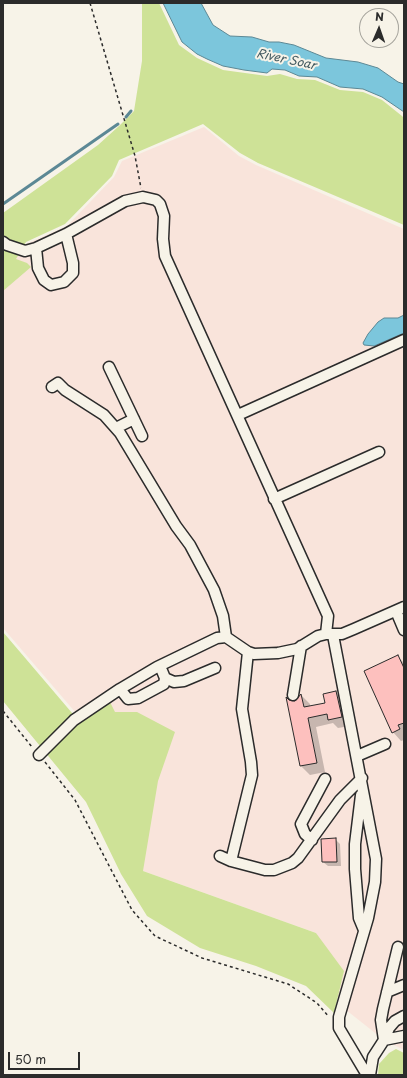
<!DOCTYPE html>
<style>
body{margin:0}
#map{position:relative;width:407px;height:1078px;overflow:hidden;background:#f7f3e8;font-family:"Playpen Sans",sans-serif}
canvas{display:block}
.frame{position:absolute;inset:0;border:4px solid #2b2b2b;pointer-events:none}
.north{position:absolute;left:359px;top:8px;width:40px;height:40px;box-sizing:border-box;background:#f7f3e8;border:1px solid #a5a39c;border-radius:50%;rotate:2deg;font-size:11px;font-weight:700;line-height:16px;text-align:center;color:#2b2b2b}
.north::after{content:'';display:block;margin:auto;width:14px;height:18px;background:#2b2b2b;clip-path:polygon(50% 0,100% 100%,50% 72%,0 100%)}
.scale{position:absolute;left:8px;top:1052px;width:72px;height:18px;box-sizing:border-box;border:2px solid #2b2b2b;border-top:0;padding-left:5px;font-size:12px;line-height:14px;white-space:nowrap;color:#2b2b2b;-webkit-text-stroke:3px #f7f3e8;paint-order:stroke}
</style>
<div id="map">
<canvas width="407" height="1078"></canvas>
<div class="frame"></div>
<div class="north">N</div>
<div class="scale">50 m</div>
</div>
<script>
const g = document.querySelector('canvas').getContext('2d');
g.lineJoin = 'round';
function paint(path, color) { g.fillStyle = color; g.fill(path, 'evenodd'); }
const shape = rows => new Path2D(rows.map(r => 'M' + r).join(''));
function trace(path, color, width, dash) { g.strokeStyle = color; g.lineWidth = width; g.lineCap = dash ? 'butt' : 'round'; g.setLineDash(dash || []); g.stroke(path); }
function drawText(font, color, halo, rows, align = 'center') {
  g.font = font + ' "Playpen Sans",sans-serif'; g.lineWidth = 4; g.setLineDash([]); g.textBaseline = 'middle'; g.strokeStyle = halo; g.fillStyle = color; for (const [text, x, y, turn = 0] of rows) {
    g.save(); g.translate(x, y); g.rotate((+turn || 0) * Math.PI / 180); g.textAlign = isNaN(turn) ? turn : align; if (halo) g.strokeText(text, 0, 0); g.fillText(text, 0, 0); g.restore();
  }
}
const built = shape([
 [204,127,239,156,256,165,404,229,404,1050,384,1040,341,1006,316,933,143,871,64,734,82,720,3,628,3,234,16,244,26,244,67,226,114,177,122,161]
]);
const green = shape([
 [142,3,159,3,179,45,197,58,223,70,267,76,280,74,297,79,315,80,340,90,363,92,382,100,402,116,404,118,404,225,258,163,240,153,203,124,119,160,112,176,65,224,26,242,16,259,27,263,31,267,3,291,3,213,98,145,119,126,134,111,142,61],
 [3,632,78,720,82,722,110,702,115,712,137,712,175,732,158,781,143,871,316,933,344,971,334,1013,306,986,256,966,200,948,147,916,121,874,86,802,3,701],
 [396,1049,404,1053,404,1075,378,1075,379,1064,389,1053]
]);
const water = shape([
 [163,3,201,3,213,25,230,36,252,37,269,42,279,42,294,45,326,58,358,62,378,68,398,82,404,84,404,112,382,97,363,89,340,87,317,77,299,76,285,70,272,69,267,73,244,70,223,66,207,59,197,54,182,42,163,3],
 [404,315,404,333,374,346,364,345,363,343,368,334,378,322,384,318,398,318,404,315]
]);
const shadow = shape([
 [398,657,404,663,404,740,401,741,393,732],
 [336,692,345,701,350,726,338,728,333,723,316,727,325,772,310,775,301,766,301,695,310,704,310,707,326,704],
 [335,839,340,844,341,866,328,866,323,862,322,840]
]);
const stream = shape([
 [126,117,131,111],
 [3,204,118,124]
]);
const building = shape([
 [398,655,404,668,404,723,398,725,400,729,392,733,364,671,398,655],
 [336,691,342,717,328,720,327,714,308,718,317,763,300,766,286,697,289,700,295,701,301,694,304,707,325,703,323,694,336,691],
 [336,838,337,862,322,862,321,839,336,838]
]);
const path = shape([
 [90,3,135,156,141,188],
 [3,711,32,747],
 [45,762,75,800,132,910,155,936,202,958,288,984,317,1003,329,1017]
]);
const minor = shape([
 [3,242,7,245,25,251,36,248,66,234,125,201,143,197,156,200,160,204,164,216,163,239,165,256,328,616,326,634],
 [36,248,38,268,44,280,51,285,64,282,73,273,73,263,66,234],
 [109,367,142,436],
 [52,387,58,383,65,390,104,415,120,433,176,526,190,545,214,590,223,616,226,637],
 [238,415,404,340],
 [116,428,134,419],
 [274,499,379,452],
 [396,611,404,630],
 [333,635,376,859,375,882,368,918,339,1017,339,1028,367,1075],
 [165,678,174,682,184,681,215,668],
 [120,689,128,699,138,698,164,684,165,678,160,666],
 [293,695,301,646],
 [39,755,74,720,120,689,157,667,217,638,226,637,248,652,254,654,278,653,297,649,318,636,326,634,342,634,354,629,404,607],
 [357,756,385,744],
 [361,795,355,844,355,869,359,918,364,930],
 [312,840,305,834,301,824,325,779],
 [220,856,231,861,265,870,274,870,292,863,298,858,340,800,362,778],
 [231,861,252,775,251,762,242,709,248,652],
 [387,992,404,985],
 [384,1040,389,1028,395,1021,404,1016],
 [384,1040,404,1036],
 [370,1075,373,1057,384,1040,381,1020,383,1009,398,947]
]);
const waterNames = [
 ["River Soar",286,60,12]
];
paint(built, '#f9e4db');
paint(green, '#cee297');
paint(water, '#7cc6dc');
trace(water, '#5c8895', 1);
paint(shadow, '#0003');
trace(stream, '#5c8895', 3);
paint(building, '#fdc0be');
trace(building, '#2b2b2b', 1);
trace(minor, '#2b2b2b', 13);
trace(path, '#2b2b2b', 1.5, [3, 3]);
trace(minor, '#f7f3e8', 10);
drawText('italic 12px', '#435a60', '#f7f3e8', waterNames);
</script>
